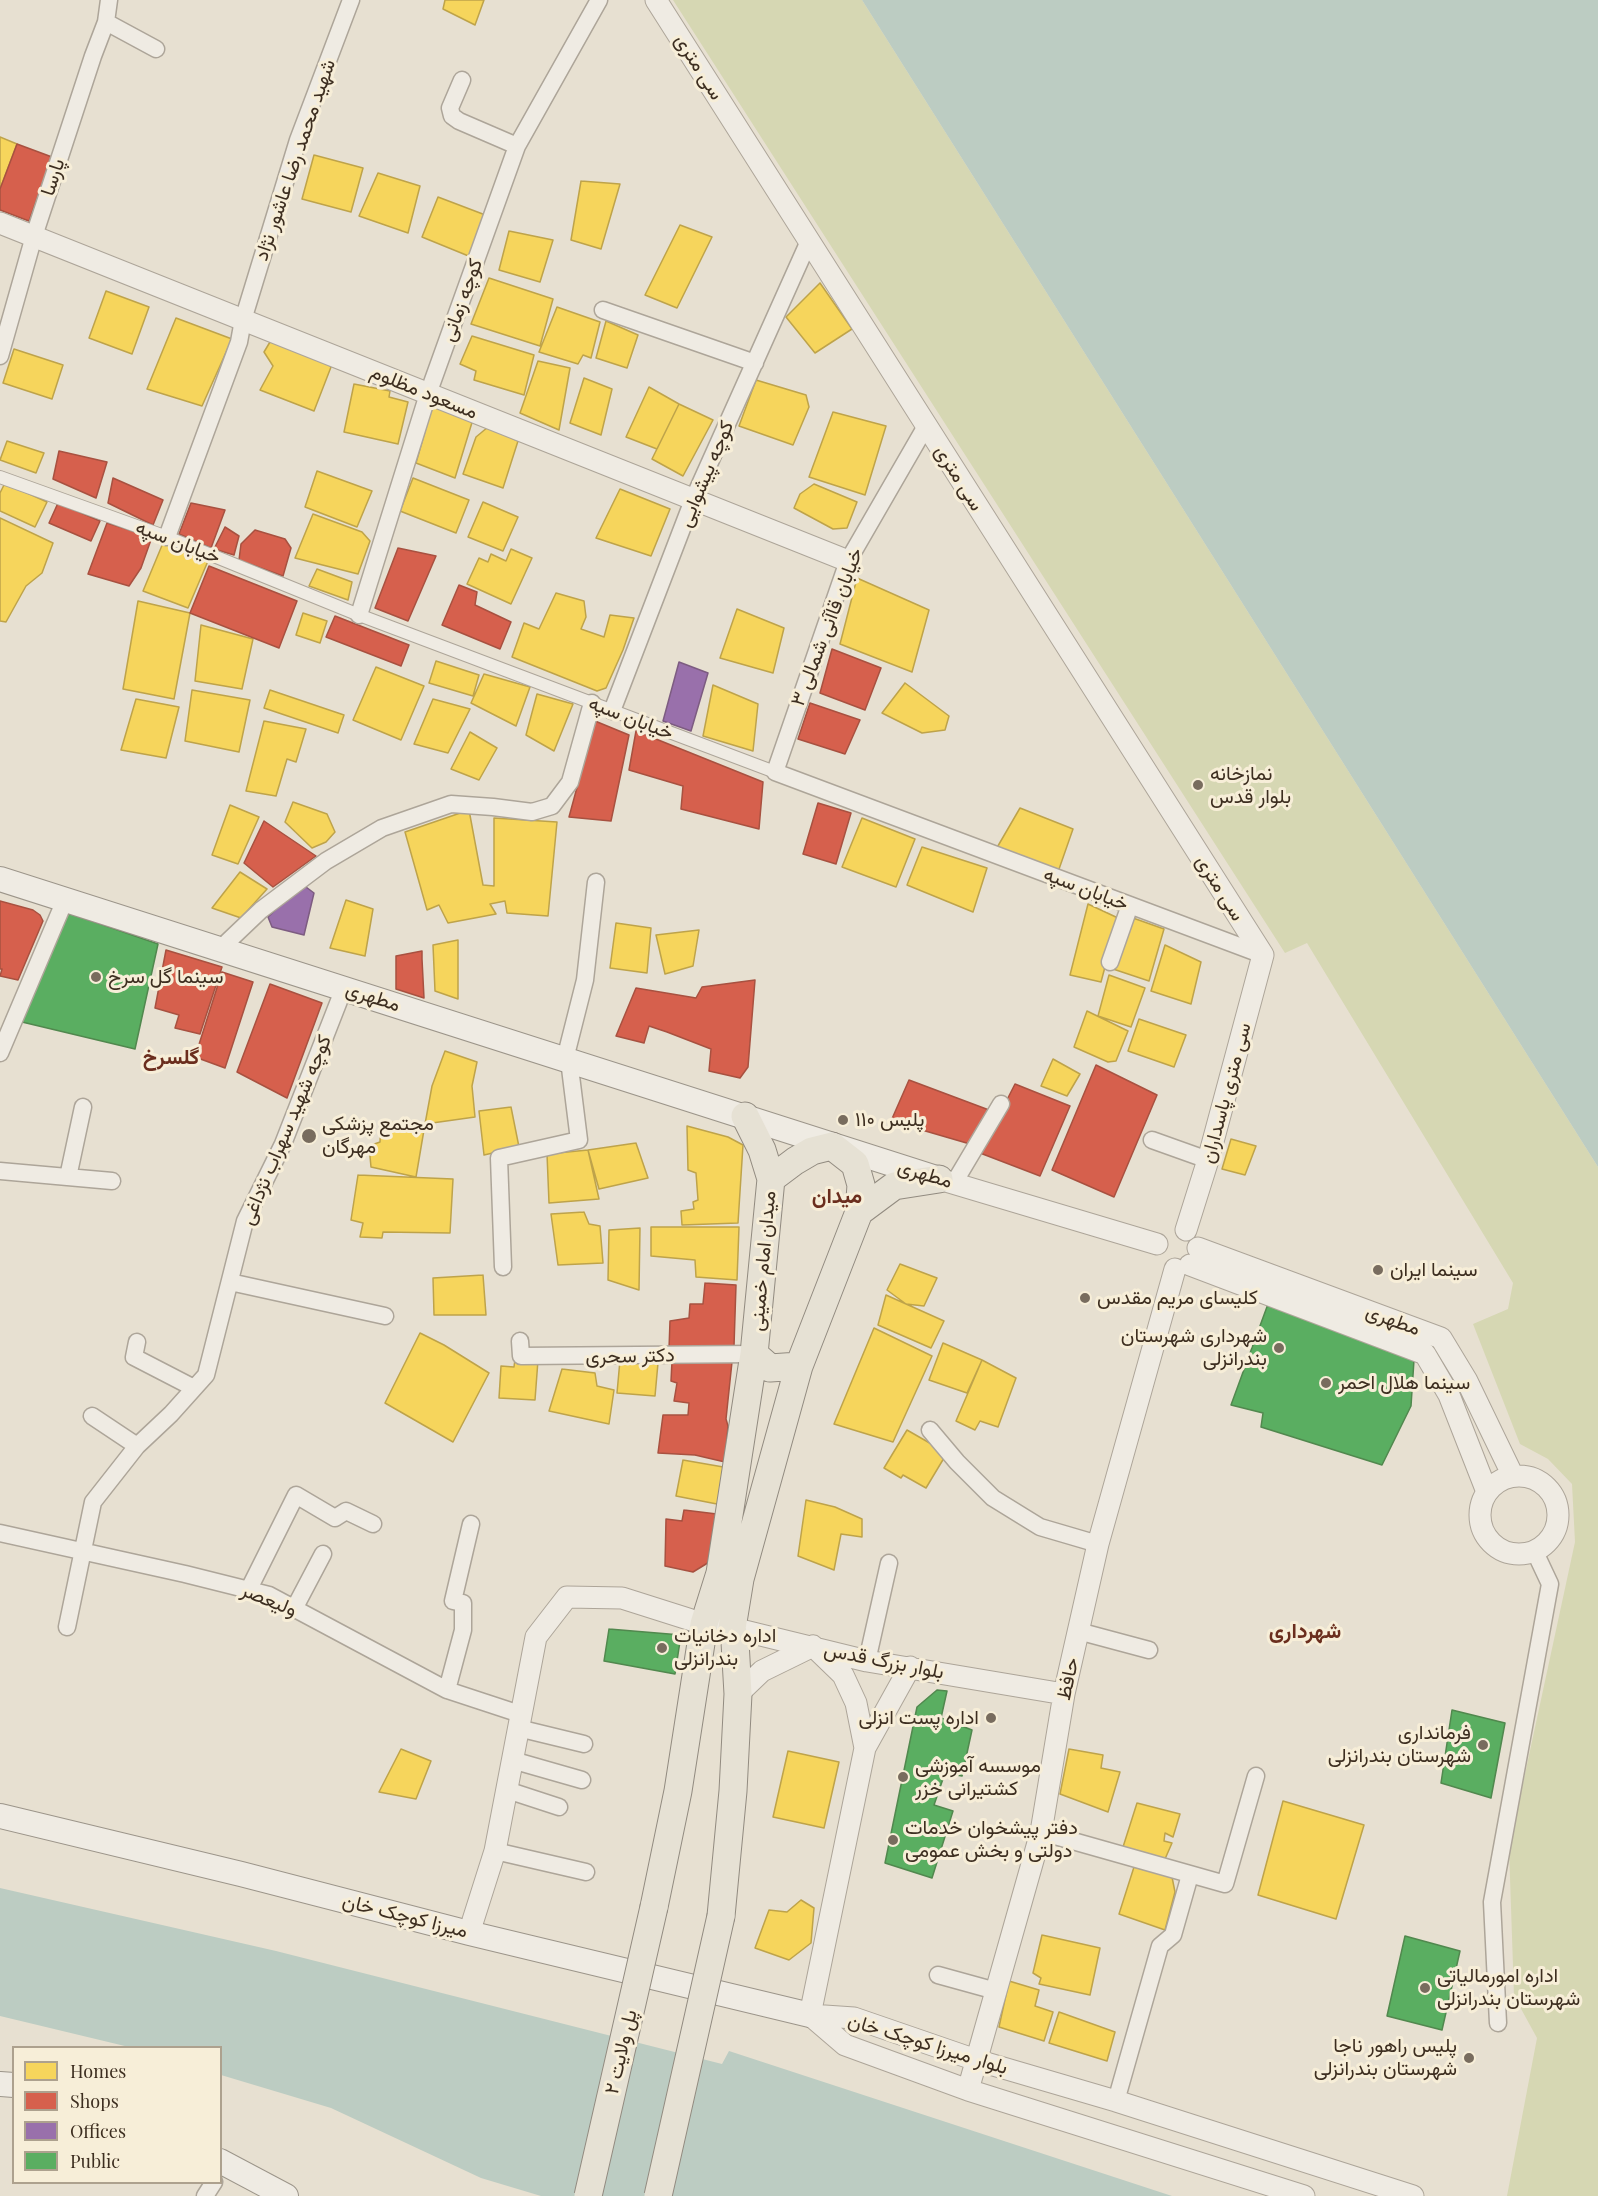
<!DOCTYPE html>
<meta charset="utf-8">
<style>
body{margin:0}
#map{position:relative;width:1598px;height:2196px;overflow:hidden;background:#e7e0d1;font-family:"Playfair Display",serif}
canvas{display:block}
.legend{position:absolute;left:12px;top:2046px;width:210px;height:138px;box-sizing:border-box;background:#f7eed8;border:2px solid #ada18e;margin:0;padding:8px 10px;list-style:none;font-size:18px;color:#3d2e20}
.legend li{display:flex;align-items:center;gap:12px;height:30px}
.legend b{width:30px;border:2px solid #ada18e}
</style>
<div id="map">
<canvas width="1598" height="2196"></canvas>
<ul class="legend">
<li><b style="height:16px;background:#f6d55c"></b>Homes</li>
<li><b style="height:16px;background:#d6604d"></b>Shops</li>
<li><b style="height:16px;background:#9970ab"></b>Offices</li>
<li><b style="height:16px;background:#5aae61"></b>Public</li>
</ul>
</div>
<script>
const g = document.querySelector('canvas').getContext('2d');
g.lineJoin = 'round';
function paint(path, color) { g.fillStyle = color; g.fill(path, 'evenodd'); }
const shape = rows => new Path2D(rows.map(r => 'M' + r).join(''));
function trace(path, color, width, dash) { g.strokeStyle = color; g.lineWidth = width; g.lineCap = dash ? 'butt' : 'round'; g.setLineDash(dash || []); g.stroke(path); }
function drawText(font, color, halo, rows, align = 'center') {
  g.font = font + ' "Playfair Display",Vazirmatn,serif'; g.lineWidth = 6; g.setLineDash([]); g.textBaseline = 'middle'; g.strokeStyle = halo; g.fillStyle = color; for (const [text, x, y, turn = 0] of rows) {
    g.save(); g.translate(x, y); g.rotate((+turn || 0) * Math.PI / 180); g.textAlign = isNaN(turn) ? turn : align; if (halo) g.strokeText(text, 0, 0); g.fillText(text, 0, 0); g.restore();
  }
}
const green = shape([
 [673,0,862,0,1598,1167,1598,2196,1507,2196,1537,2038,1514,1996,1509,1848,1575,1542,1572,1484,1548,1459,1520,1444,1473,1324,1508,1309,1513,1283,1307,943,1285,953]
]);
const water = shape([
 [862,0,1598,0,1598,1167],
 [0,1888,276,1951,722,2064,729,2051,1172,2196,541,2196,481,2178,331,2108,221,2075,220,2048,129,2047,0,2016]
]);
const homes = shape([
 [445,0,484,0,475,25,443,9,445,0],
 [0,137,17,144,0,189,0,137],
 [314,155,363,168,351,212,302,199,314,155],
 [378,173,420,186,408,233,359,216,378,173],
 [581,181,620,184,601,249,571,240,581,181],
 [438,197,488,216,471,257,422,237,438,197],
 [680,225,712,237,677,308,645,295,680,225],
 [509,231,553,240,540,282,499,270,509,231],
 [489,278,553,299,540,346,471,324,489,278],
 [820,283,852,329,815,353,786,317,820,283],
 [106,291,149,307,132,354,89,338,106,291],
 [557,307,600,322,591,358,583,355,578,364,539,352,557,307],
 [176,318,232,339,202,406,147,389,176,318],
 [606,321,638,335,627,368,596,358,606,321],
 [472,336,534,355,524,395,474,380,476,371,460,364,472,336],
 [273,337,323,358,331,367,314,411,260,390,273,366,264,352,273,337],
 [14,349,63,365,52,399,3,383,14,349],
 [538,361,570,368,559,430,520,413,538,361],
 [584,378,612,389,601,435,570,423,584,378],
 [756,380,806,395,809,407,793,445,739,426,756,380],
 [354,384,390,391,389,397,408,402,398,444,344,432,354,384],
 [649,387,679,404,657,449,626,437,649,387],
 [446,403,474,416,455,478,416,463,431,410,446,403],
 [679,404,713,420,683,476,652,459,679,404],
 [833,412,886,426,865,495,809,477,833,412],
 [488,427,518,441,503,488,463,474,476,437,488,427],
 [7,441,44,453,36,473,0,460,7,441],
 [317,471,372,491,357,527,305,507,317,471],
 [413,478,469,500,456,533,400,511,413,478],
 [5,483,47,502,35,527,0,511,0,493,5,483],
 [814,484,857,502,847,528,833,529,794,508,800,494,814,484],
 [620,489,670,509,651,556,596,538,620,489],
 [483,502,518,517,503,551,468,537,483,502],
 [313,514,362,532,370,541,358,574,295,558,313,514],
 [0,518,53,543,42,573,26,586,6,622,0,621,0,518],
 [163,543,208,561,188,608,143,591,163,543],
 [511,549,532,558,511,604,467,584,479,558,488,562,491,554,506,561,511,549],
 [317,569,352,582,348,600,309,586,317,569],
 [857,578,929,610,912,672,840,644,857,578],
 [556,593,584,601,586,617,581,629,604,637,610,615,634,618,623,650,606,688,597,691,512,657,524,623,539,629,556,593],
 [138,601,190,613,174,699,123,689,138,601],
 [737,609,784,628,773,673,720,658,737,609],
 [303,613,327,621,320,643,296,635,303,613],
 [201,625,253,639,242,689,195,681,201,625],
 [436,661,479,675,473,696,429,683,436,661],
 [376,667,424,686,401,740,353,720,376,667],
 [484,674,530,687,516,726,471,703,484,674],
 [905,683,949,716,945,730,922,733,882,713,905,683],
 [713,685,758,704,753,751,703,736,713,685],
 [192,690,250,700,239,752,185,741,192,690],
 [270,690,344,715,338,733,264,708,270,690],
 [537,694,573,704,554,751,526,735,537,694],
 [136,699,179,707,166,758,121,750,136,699],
 [433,699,470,709,448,753,414,744,433,699],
 [264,721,306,729,296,762,287,759,276,796,246,791,264,721],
 [470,732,497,748,479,780,451,769,470,732],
 [293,802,327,814,335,832,326,842,312,848,285,822,293,802],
 [230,805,259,817,238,864,212,855,230,805],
 [1020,808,1073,829,1058,872,995,851,1020,808],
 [469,810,483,885,494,886,494,818,557,822,548,916,507,913,505,901,490,904,496,914,448,923,439,905,427,910,405,832,469,810],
 [862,818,915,839,896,887,842,867,862,818],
 [922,847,987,868,973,912,907,885,922,847],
 [240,872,267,889,241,918,212,908,240,872],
 [346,900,373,909,365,956,330,948,346,900],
 [1088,904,1118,918,1101,982,1070,975,1088,904],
 [1133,918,1164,929,1149,981,1113,969,1133,918],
 [616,923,651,928,647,973,610,968,616,923],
 [699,930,693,966,665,974,656,935,699,930],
 [458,940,458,999,435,991,433,945,458,940],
 [1165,945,1201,962,1191,1004,1151,991,1165,945],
 [1109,975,1145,988,1131,1027,1098,1016,1109,975],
 [1087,1011,1128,1031,1116,1061,1108,1062,1074,1047,1087,1011],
 [1139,1019,1186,1035,1174,1067,1128,1051,1139,1019],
 [445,1051,477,1062,472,1086,475,1117,425,1124,432,1086,445,1051],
 [1053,1059,1080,1074,1067,1096,1041,1086,1053,1059],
 [511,1107,519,1147,484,1155,479,1111,511,1107],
 [381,1122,425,1124,416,1177,371,1167,369,1146,380,1142,381,1122],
 [687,1126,728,1137,743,1145,738,1223,682,1225,681,1211,694,1209,693,1202,698,1200,696,1173,688,1170,687,1126],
 [1231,1139,1256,1146,1245,1175,1222,1169,1231,1139],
 [636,1143,648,1178,599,1189,588,1150,636,1143],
 [588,1150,599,1199,549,1203,547,1154,588,1150],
 [358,1175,453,1179,450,1233,383,1232,382,1238,360,1237,363,1223,351,1220,358,1175],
 [584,1212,589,1224,600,1226,603,1263,558,1265,551,1214,584,1212],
 [651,1227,739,1227,737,1280,696,1277,695,1260,651,1256,651,1227],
 [640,1228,639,1290,608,1280,609,1230,640,1228],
 [900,1264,937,1278,924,1306,906,1304,887,1290,900,1264],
 [483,1275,486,1315,434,1315,433,1278,483,1275],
 [886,1295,944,1321,931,1348,878,1325,886,1295],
 [874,1328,932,1356,893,1442,834,1424,874,1328],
 [420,1333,444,1345,489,1373,453,1442,385,1403,420,1333],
 [943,1343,982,1360,967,1393,929,1380,943,1343],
 [515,1359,538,1360,535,1400,499,1398,501,1366,514,1367,515,1359],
 [620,1360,658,1363,655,1396,617,1393,620,1360],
 [982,1360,1016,1378,998,1427,980,1421,975,1430,956,1421,982,1360],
 [562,1369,595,1373,597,1386,614,1390,609,1424,549,1411,562,1369],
 [907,1430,947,1453,926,1488,903,1475,901,1478,884,1468,907,1430],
 [683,1460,729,1468,722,1505,676,1496,683,1460],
 [806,1500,835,1507,862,1519,862,1537,841,1534,834,1570,798,1556,806,1500],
 [401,1749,431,1761,416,1799,379,1792,401,1749],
 [1069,1749,1103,1755,1101,1768,1120,1772,1108,1812,1060,1794,1069,1749],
 [788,1751,839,1762,824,1828,773,1817,788,1751],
 [1283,1801,1364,1825,1336,1919,1258,1895,1283,1801],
 [1137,1803,1180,1814,1173,1837,1165,1833,1164,1841,1172,1843,1165,1859,1123,1847,1137,1803],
 [1134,1867,1172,1877,1175,1892,1165,1930,1119,1914,1134,1867],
 [801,1900,814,1908,811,1943,789,1960,755,1948,769,1910,787,1912,801,1900],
 [1042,1935,1100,1948,1090,1995,1039,1984,1041,1978,1033,1973,1042,1935],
 [1009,1981,1039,1990,1035,2006,1053,2012,1044,2041,999,2027,1009,1981],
 [1059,2012,1115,2032,1107,2061,1049,2043,1059,2012]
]);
const shops = shape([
 [17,144,52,157,29,221,0,210,0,189,17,144],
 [59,451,107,462,96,498,53,479,59,451],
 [113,478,163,500,153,525,108,503,113,478],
 [58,503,100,521,91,541,49,523,58,503],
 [191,503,225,510,211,548,179,534,191,503],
 [107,523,152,537,141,568,129,586,88,574,107,523],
 [225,527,239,536,234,555,214,549,225,527],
 [255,530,285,539,291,548,283,576,239,560,241,544,255,530],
 [398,548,436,556,408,621,375,608,398,548],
 [209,566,297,601,279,648,190,613,209,566],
 [459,585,477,592,475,605,511,622,500,649,442,625,459,585],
 [335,616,409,645,401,666,326,637,335,616],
 [832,649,881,668,865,710,820,693,832,649],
 [810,703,860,720,845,754,798,739,810,703],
 [595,721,629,735,611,821,569,817,595,721],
 [636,731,763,782,759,829,681,809,683,786,629,770,636,731],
 [818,803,851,813,836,864,803,854,818,803],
 [264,821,316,856,273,887,244,863,264,821],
 [0,901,33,910,40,915,43,921,18,980,0,976,2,969,0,969,0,901],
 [166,950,222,967,200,1034,175,1028,179,1015,155,1008,166,950],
 [422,951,422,959,424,998,396,989,396,956,422,951],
 [222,972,253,982,225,1068,195,1057,222,972],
 [755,980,748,1067,740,1078,709,1071,711,1049,667,1032,649,1026,644,1043,616,1036,636,988,696,998,702,987,755,980],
 [270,984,322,1003,287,1098,237,1072,270,984],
 [1096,1065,1157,1095,1114,1197,1052,1170,1096,1065],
 [909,1080,989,1110,970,1144,891,1121,909,1080],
 [1015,1084,1070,1106,1040,1176,980,1153,1015,1084],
 [705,1283,736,1285,734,1346,669,1349,670,1321,689,1318,690,1304,703,1304,705,1283],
 [672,1361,732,1362,726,1419,728,1426,725,1462,695,1455,658,1453,663,1415,688,1415,689,1403,674,1401,677,1383,671,1381,672,1361],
 [684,1510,725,1515,719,1556,693,1572,665,1566,666,1519,682,1521,684,1510]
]);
const offices = shape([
 [679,662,708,673,691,731,663,721,679,662],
 [302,884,314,893,304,935,272,927,268,917,302,884]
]);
const public = shape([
 [66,912,158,944,135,1049,22,1022,66,912],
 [1268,1304,1414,1360,1411,1406,1382,1465,1261,1427,1263,1413,1231,1405,1268,1304],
 [609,1629,681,1635,675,1674,604,1661,609,1629],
 [937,1690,947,1691,941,1718,972,1730,962,1776,945,1773,934,1805,953,1811,932,1878,885,1863,917,1707,937,1690],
 [1452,1710,1505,1723,1491,1798,1441,1783,1452,1710],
 [1405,1936,1460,1951,1442,2030,1387,2016,1405,1936]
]);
const pedestrian = shape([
 [0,477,167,537,359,615,775,772]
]);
const minor = shape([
 [106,22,156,49],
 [462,80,450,108,452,116,459,121,517,146],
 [603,310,755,363],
 [0,356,34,236,93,56,106,22,109,0],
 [926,426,848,561,775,772,1263,955],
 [167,537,239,342,243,320,298,140,351,0],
 [359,615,428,394,517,146,599,0],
 [612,711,693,500,809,241],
 [220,949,261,910,326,861,382,828,451,804,493,807,532,812,552,806,570,782,592,703],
 [1110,962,1130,905],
 [0,1053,65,900],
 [565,1059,585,980,596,882],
 [1152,1140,1208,1160],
 [0,1171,112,1181],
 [68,1177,83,1107],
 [954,1183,1001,1104],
 [503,1267,499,1158,579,1140,569,1060],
 [230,1282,385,1316],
 [520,1341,521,1356,754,1354],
 [137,1342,134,1357,194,1388],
 [92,1416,137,1446],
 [930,1430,957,1462,993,1498,1040,1527,1098,1544],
 [0,1533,185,1574,269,1595,447,1690,520,1714],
 [249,1589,296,1495,335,1518,346,1511,373,1524],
 [294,1609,323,1554],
 [67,1627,93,1502,137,1446,171,1414,206,1375,245,1221,283,1144,344,988],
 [1078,1631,1149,1650],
 [867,1661,889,1563],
 [447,1690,463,1630,463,1603,453,1601,471,1524],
 [518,1728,584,1744],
 [512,1760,582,1780],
 [507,1790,559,1807],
 [1041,1832,1225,1884,1256,1776],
 [495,1851,586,1872],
 [938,1975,996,1991],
 [1498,2023,1492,1902,1550,1584,1534,1550],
 [1116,2101,1160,1946,1173,1935,1190,1875],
 [205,2196,214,2182]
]);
const tertiary = shape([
 [656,0,1263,955,1208,1160,1186,1230],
 [0,223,848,561],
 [939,1179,1157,1244],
 [1198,1248,1441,1338,1467,1381,1513,1476],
 [1190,1265,1425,1354,1449,1395,1487,1492],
 '1480 1515a39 39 0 1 1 78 0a39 39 0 1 1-78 0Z',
 [720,1625,867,1661,1064,1694],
 [738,1694,762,1671,813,1646,843,1675,856,1703,865,1748],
 [469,1933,495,1851,536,1637,567,1597,622,1598,704,1624],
 [810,2015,854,2018,976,2060,1116,2101,1413,2196],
 [810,2015,845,2045,968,2090,1304,2196],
 [810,2015,865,1748,910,1667],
 [968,2090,1041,1832,1064,1694,1098,1544,1175,1269]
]);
const secondary = shape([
 [0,879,939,1179],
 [0,1816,241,1874,469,1933,810,2015],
 [0,2084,14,2085],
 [220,2161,286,2196]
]);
const primary = shape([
 [745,1116,762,1150,771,1179],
 [859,1212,894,1186,939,1179],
 [654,1907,678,1791,704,1624,720,1573,754,1354],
 [721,1916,733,1791,738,1694,735,1642,732,1628,740,1579,799,1366,859,1212,861,1185,855,1164,832,1146,812,1151,795,1161,771,1179,754,1354,770,1368,799,1366]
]);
const primaryBridge = shape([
 [588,2196,654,1907],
 [658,2196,721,1916]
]);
const markers = [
 [1198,785,6,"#786c5e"],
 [96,977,6,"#786c5e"],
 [843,1120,6,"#786c5e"],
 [309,1136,8,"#786c5e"],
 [1378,1270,6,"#786c5e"],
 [1085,1298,6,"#786c5e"],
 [1279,1348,6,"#786c5e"],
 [1326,1383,6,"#786c5e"],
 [662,1648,6,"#786c5e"],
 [991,1718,6,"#786c5e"],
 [1483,1745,6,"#786c5e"],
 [903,1777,6,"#786c5e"],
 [893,1840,6,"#786c5e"],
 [1425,1988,6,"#786c5e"],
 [1469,2058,6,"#786c5e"]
];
const streetNames = [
 ["سی متری",699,67,58],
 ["شهید محمد رضا عاشور نژاد",295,160,-71],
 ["پارسا",53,177,-72],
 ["کوچه زمانی",462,300,-70],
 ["مسعود مظلوم",424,392,22],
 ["کوچه پیشوایی",706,474,-67],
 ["سی متری",959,478,58],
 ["خیابان سپه",178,542,21],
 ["خیابان قاآنی شمالی ۳",827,627,-69],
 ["خیابان سپه",631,718,21],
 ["سی متری",1220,888,58],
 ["خیابان سپه",1086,889,21],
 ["مطهری",373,997,18],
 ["سی متری پاسداران",1226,1093,-75],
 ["کوچه شهید سهراب نژداغی",286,1130,-67],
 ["مطهری",925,1174,17],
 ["میدان امام خمینی",763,1261,-85],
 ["مطهری",1393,1320,20],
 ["دکتر سحری",630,1356,-1],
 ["ولیعصر",269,1600,22],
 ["بلوار بزرگ قدس",884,1661,11],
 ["حافظ",1068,1679,-78],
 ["میرزا کوچک خان",405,1916,14],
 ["بلوار میرزا کوچک خان",928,2044,17],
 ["پل ولایت ۲",621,2052,-77]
];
const poiNames = [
 ["نمازخانه",1210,774],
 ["بلوار قدس",1210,797],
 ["سینما گل سرخ",108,977],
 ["پلیس ۱۱۰",855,1120],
 ["مجتمع پزشکی",322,1124],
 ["مهرگان",322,1147],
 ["سینما ایران",1390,1270],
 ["کلیسای مریم مقدس",1097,1298],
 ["شهرداری شهرستان",1267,1336,"right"],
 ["بندرانزلی",1267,1359,"right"],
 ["سینما هلال احمر",1338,1383],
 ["اداره دخانیات",674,1636],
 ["بندرانزلی",674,1659],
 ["اداره پست انزلی",979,1718,"right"],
 ["فرمانداری",1471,1733,"right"],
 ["شهرستان بندرانزلی",1471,1756,"right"],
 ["موسسه آموزشی",915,1766],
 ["کشتیرانی خزر",915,1789],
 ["دفتر پیشخوان خدمات",905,1828],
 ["دولتی و بخش عمومی",905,1851],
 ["اداره امورمالیاتی",1437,1976],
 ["شهرستان بندرانزلی",1437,1999],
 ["پلیس راهور ناجا",1457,2046,"right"],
 ["شهرستان بندرانزلی",1457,2069,"right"]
];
const neighbourhoodNames = [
 ["گلسرخ",171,1057],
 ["میدان",837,1196],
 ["شهرداری",1305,1631]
];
paint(green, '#d6d7b3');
paint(water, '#bcccc2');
paint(homes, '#f6d55c');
trace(homes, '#bea34a', 1.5);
paint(shops, '#d6604d');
trace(shops, '#a85140', 1.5);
paint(offices, '#9970ab');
trace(offices, '#7d5c81', 1.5);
paint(public, '#5aae61');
trace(public, '#51884e', 1.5);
trace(pedestrian, '#ada599', 14);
trace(minor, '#ada599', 19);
trace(tertiary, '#ada599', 23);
trace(secondary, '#9c958a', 26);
trace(primary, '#928b80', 29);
trace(pedestrian, '#efebe3', 12);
trace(minor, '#efebe3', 16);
trace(tertiary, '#efebe3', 21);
trace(secondary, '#efebe3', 24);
trace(primary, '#e6e1d4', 27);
trace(primaryBridge, '#928b80', 29, []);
trace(primaryBridge, '#e6e1d4', 27);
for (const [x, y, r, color] of markers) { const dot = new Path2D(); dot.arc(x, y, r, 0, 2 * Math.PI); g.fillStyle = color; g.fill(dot); trace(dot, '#f7eed8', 2); }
drawText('20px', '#3d2e20', '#f7eed8', streetNames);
drawText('20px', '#3d2e20', '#f7eed8', poiNames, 'left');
drawText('bold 21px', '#6b2e1e', '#f7eed8', neighbourhoodNames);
</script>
